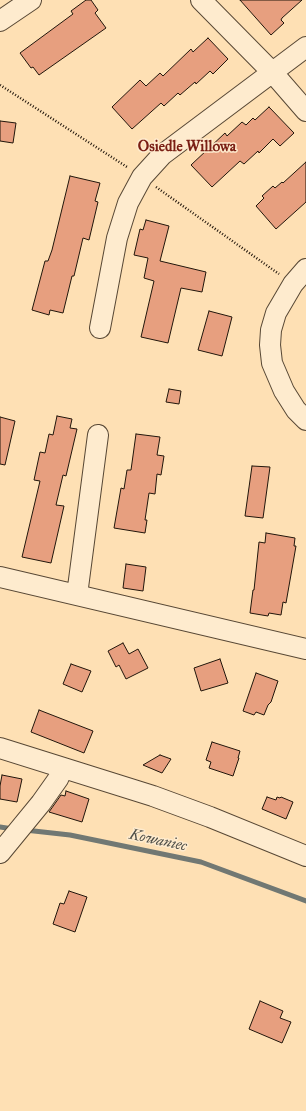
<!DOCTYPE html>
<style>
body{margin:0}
canvas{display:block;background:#fee0b4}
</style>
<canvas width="306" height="1111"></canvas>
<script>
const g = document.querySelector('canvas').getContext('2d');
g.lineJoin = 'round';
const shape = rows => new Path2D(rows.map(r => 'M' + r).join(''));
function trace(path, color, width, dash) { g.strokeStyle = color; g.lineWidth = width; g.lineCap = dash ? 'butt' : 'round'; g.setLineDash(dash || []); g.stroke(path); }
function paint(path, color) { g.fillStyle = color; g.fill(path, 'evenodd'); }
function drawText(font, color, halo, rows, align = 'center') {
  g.font = font + ' "IM FELL Great Primer",serif'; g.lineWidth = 3; g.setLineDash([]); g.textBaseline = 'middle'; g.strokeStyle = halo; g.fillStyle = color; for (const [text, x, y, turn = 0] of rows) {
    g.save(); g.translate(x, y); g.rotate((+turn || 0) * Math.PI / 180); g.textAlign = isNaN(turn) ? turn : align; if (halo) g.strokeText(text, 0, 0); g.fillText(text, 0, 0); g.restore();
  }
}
const stream = shape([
 [0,827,13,829],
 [25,830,70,835,201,862,306,901]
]);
const building = shape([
 [86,0,91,0,98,10,95,13,106,28,39,75,33,67,31,68,20,53,73,14,71,11,86,0],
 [240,0,302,0,282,18,281,20,284,23,271,35,240,0],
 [208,38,228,59,213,74,210,71,196,84,195,82,180,95,178,93,164,106,161,103,132,129,112,107,140,80,146,86,160,73,163,76,191,49,193,52,208,38],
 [269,107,294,133,280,146,273,139,259,153,258,151,244,164,240,161,212,187,191,165,225,133,227,136,242,122,246,125,253,118,255,120,269,107],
 [0,121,16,123,13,143,0,141,0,121],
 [306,162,306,202,276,229,256,206,264,198,262,196,273,186,275,188,282,182,283,183,306,162],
 [70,176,100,183,95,201,98,202,89,240,83,238,74,276,72,276,63,313,50,310,49,315,32,310,45,261,48,261,52,250,70,176],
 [146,220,169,226,160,261,206,272,202,292,181,288,168,343,141,337,154,281,144,278,148,258,134,255,140,229,143,230,146,220],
 [209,311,232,317,222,356,198,350,209,311],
 [169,389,181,391,179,404,166,402,169,389],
 [57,416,72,419,70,428,77,429,66,476,63,475,56,505,64,506,51,563,22,557,40,481,34,480,40,452,45,453,49,434,53,435,57,416],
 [0,417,15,421,5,465,0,464,0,417],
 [136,434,160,437,157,455,164,456,161,475,157,474,155,494,149,493,145,520,147,520,145,533,114,528,121,488,124,489,127,470,131,470,136,434],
 [252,466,270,467,263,518,245,516,252,466],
 [266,533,295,538,294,546,296,546,286,603,283,602,281,615,269,613,268,616,250,613,253,590,254,590,259,542,265,543,266,533],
 [126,564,146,567,143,591,123,588,126,564],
 [123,643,129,654,138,649,148,668,126,679,119,665,116,667,108,651,123,643],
 [220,659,228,683,201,691,194,668,220,659],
 [71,664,91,671,82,692,63,684,71,664],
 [256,673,278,681,271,702,268,705,264,715,256,712,254,715,243,711,256,673],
 [39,710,93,731,84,753,31,732,39,710],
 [212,742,240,751,238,758,239,758,233,776,209,768,211,762,206,760,212,742],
 [160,755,171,759,162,773,143,765,160,755],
 [2,775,22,779,17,802,0,799,0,786,2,775],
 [66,791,89,799,82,822,49,812,61,795,65,796,66,791],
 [267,797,276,800,277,797,280,798,281,797,293,802,286,819,262,809,267,797],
 [69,891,87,897,75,932,53,924,60,903,64,904,69,891],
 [260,1001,283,1011,280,1018,291,1022,282,1043,249,1029,260,1001]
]);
const path = shape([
 [0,85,127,167],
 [156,187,279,274]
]);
const minor = shape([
 [201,0,273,73,306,111],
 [0,21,31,0],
 [306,269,293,284,276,313,271,330,270,345,272,363,284,391,296,410,306,420],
 [100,328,117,238,128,203,142,177,162,155,306,47],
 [0,577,306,649],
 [77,595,98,435],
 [0,748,153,796,210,817,306,856],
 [0,853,41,803,58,779,63,768]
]);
const neighbourhoodNames = [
 ["Osiedle Willowa",187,147]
];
const waterNames = [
 ["Kowaniec",158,841,12]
];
trace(stream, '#717873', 5);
paint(building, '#e79f7f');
trace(building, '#21160b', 1);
trace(minor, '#584835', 22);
trace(path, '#21160b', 2.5, [1, 2]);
trace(minor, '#feebce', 20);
drawText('bold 15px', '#7a1f14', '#feebce', neighbourhoodNames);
drawText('italic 15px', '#504f48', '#feebce', waterNames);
</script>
